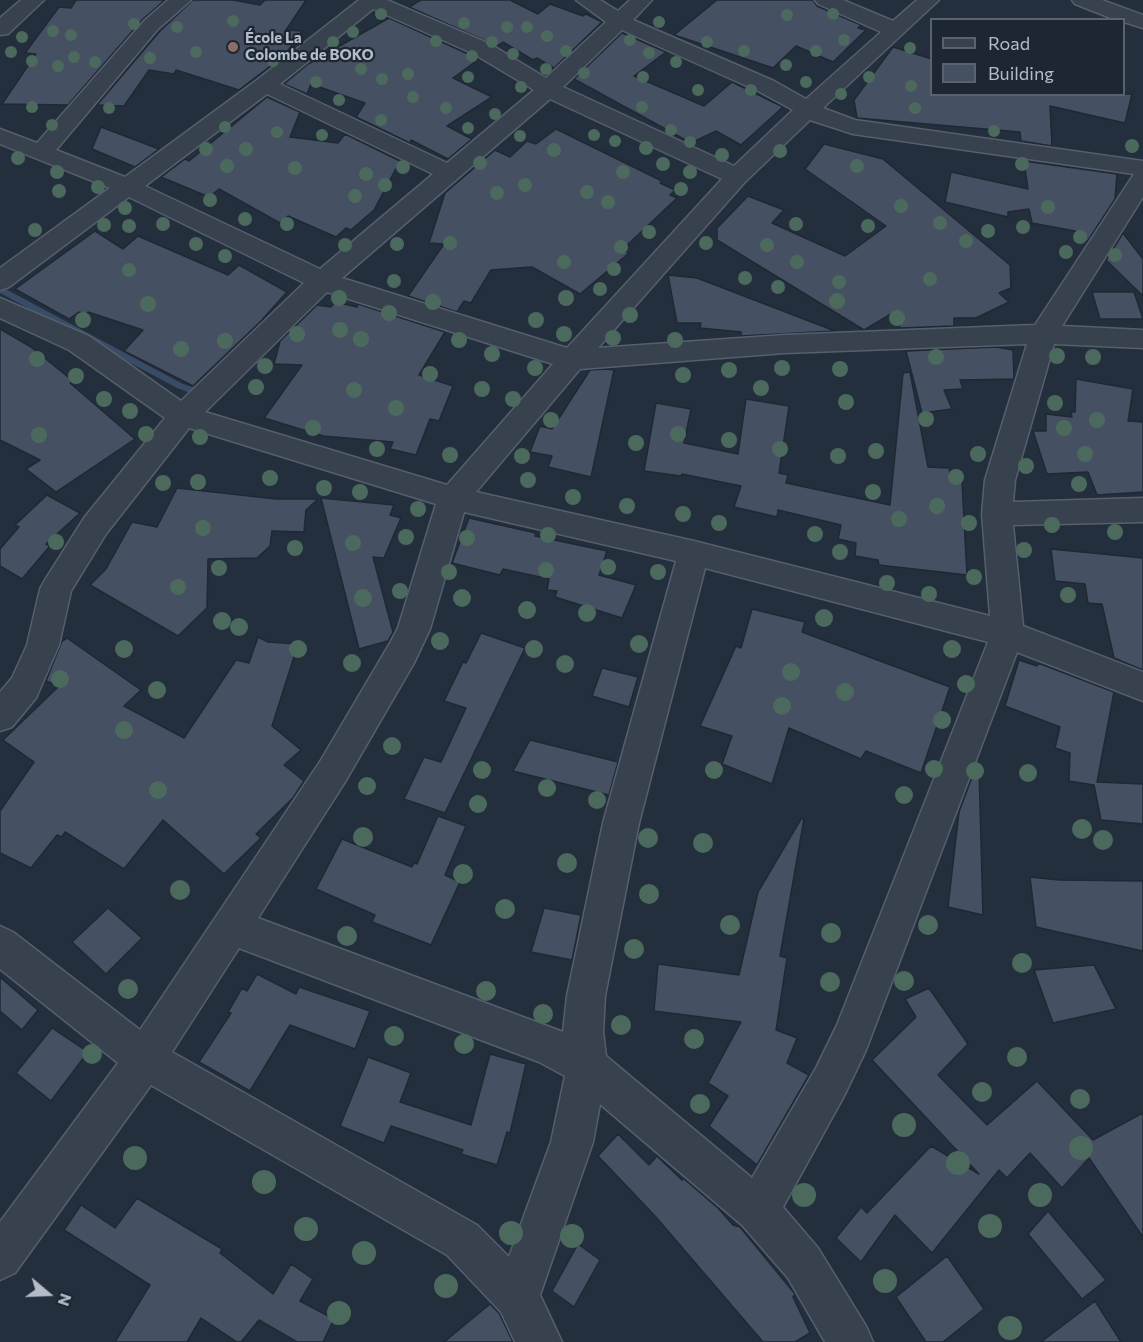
<!DOCTYPE html>
<meta charset="utf-8">
<style>
body{margin:0}
#map{position:relative;width:1143px;height:1342px;overflow:hidden;background:#242f3e;font-family:Commissioner,sans-serif}
canvas{display:block}
.legend{position:absolute;left:930px;top:18px;width:195px;height:78px;box-sizing:border-box;background:#1d2633;border:2px solid #59626f;margin:0;padding:8px 10px;list-style:none;font-size:18px;color:#b4bcc9}
.legend li{display:flex;align-items:center;gap:12px;height:30px}
.legend b{width:30px;border:2px solid #59626f}
.north{position:absolute;left:18px;top:1264px;width:60px;height:60px;-webkit-text-stroke:4px #1d2633;paint-order:stroke;rotate:109deg;font-size:16px;font-weight:700;line-height:24px;text-align:center;color:#b4bcc9}
.north::after{content:'';display:block;margin:auto;width:21px;height:27px;background:#b4bcc9;clip-path:polygon(50% 0,100% 100%,50% 72%,0 100%)}
</style>
<div id="map">
<canvas width="1143" height="1342"></canvas>
<ul class="legend">
<li><b style="height:8px;background:#38414e"></b>Road</li>
<li><b style="height:16px;background:#455162"></b>Building</li>
</ul>
<div class="north">N</div>
</div>
<script>
const g = document.querySelector('canvas').getContext('2d');
g.lineJoin = 'round';
const shape = rows => new Path2D(rows.map(r => 'M' + r).join(''));
function paint(path, color) { g.fillStyle = color; g.fill(path, 'evenodd'); }
function trace(path, color, width, dash) { g.strokeStyle = color; g.lineWidth = width; g.lineCap = dash ? 'butt' : 'round'; g.setLineDash(dash || []); g.stroke(path); }
function drawText(font, color, halo, rows, align = 'center') {
  g.font = font + ' Commissioner,sans-serif'; g.lineWidth = 4.5; g.setLineDash([]); g.textBaseline = 'middle'; g.strokeStyle = halo; g.fillStyle = color; for (const [text, x, y, turn = 0] of rows) {
    g.save(); g.translate(x, y); g.rotate((+turn || 0) * Math.PI / 180); g.textAlign = isNaN(turn) ? turn : align; if (halo) g.strokeText(text, 0, 0); g.fillText(text, 0, 0); g.restore();
  }
}
const stream = shape([
 [0,286,183,384,192,387,203,382,207,385,193,394,177,388,0,293,0,286]
]);
const building = shape([
 [76,0,165,0,142,20,68,105,2,104,36,54,25,53,59,7,71,8,76,0],
 [193,0,233,0,260,5,265,0,306,0,286,30,302,31,285,55,239,90,176,70,174,74,149,70,124,106,97,105,160,31,193,0],
 [421,0,510,0,538,14,550,4,583,16,586,14,602,22,554,68,537,58,533,60,503,42,497,46,409,7,421,0],
 [717,0,813,0,817,6,861,25,858,28,866,30,833,62,796,46,773,68,674,35,717,0],
 [389,18,479,59,453,78,492,97,447,126,472,139,448,159,411,140,410,143,356,117,365,103,311,84,307,94,284,84,308,64,389,18],
 [622,33,666,52,634,76,704,106,732,82,783,107,741,145,716,131,691,143,574,79,622,33],
 [893,47,932,59,932,94,1132,94,1125,123,1050,106,1052,146,1021,141,1020,132,857,118,854,100,893,47],
 [267,97,300,112,290,137,338,143,345,134,400,161,374,210,351,230,346,228,336,237,288,216,280,223,219,189,209,197,161,177,185,159,189,161,267,97],
 [101,127,159,149,135,167,92,149,101,127],
 [556,129,662,181,660,183,675,190,670,195,677,198,622,250,629,253,580,294,532,267,491,270,471,303,464,301,457,312,408,296,444,244,429,243,445,193,495,150,510,157,527,141,536,144,556,129],
 [824,144,883,159,1010,265,1011,288,999,293,1009,302,976,318,954,318,954,326,900,328,896,311,864,330,717,240,717,228,748,196,784,210,772,223,845,256,886,226,805,169,824,144],
 [1024,161,1117,174,1115,199,1087,242,1075,231,1032,223,1029,209,1008,212,1008,217,945,202,951,172,1028,189,1024,161],
 [95,231,123,249,138,236,228,275,239,265,287,292,260,322,193,386,124,351,143,330,88,312,85,315,79,312,69,319,15,289,95,231],
 [1123,233,1143,259,1143,296,1106,260,1123,233],
 [668,275,697,278,835,331,741,336,741,332,700,328,701,323,677,323,668,275],
 [1092,292,1134,292,1143,319,1100,319,1092,292],
 [335,302,357,307,358,304,445,332,419,375,453,386,439,421,430,419,416,455,390,449,393,442,323,436,264,418,302,365,274,364,280,341,317,305,331,307,335,302],
 [0,329,31,347,73,381,70,383,135,439,56,492,26,469,40,460,0,440,0,329],
 [996,347,1013,350,1014,379,960,380,963,389,944,390,952,409,922,413,906,351,996,347],
 [606,369,614,370,591,477,548,467,552,456,530,452,540,426,552,429,590,370,606,369],
 [910,372,928,467,949,468,951,480,962,482,967,575,879,565,878,560,855,556,856,543,838,539,841,525,778,510,777,517,734,507,741,486,682,474,681,476,644,471,656,403,691,409,684,443,738,454,746,399,789,406,779,473,788,475,786,483,890,505,903,373,910,372],
 [1076,379,1133,389,1128,421,1143,422,1143,492,1097,495,1088,472,1047,474,1033,431,1046,431,1046,414,1072,417,1071,412,1075,412,1076,379],
 [177,488,276,499,318,499,306,510,304,532,272,531,270,546,257,558,208,559,207,608,178,636,90,585,106,569,132,522,157,527,177,488],
 [47,495,80,513,46,544,50,546,22,579,0,566,0,549,19,527,15,525,47,495],
 [321,498,394,505,390,515,401,518,384,558,373,557,393,632,388,641,359,649,321,498],
 [469,518,536,533,535,536,607,551,599,575,636,585,622,618,555,597,557,591,547,590,549,579,503,569,500,575,452,563,469,518],
 [1051,549,1143,558,1143,670,1114,658,1102,604,1088,603,1085,584,1055,581,1051,549],
 [752,609,805,622,802,632,950,687,921,773,866,751,861,759,789,728,772,784,722,764,732,736,700,726,736,646,741,648,752,609],
 [481,633,525,648,445,813,404,799,424,757,441,762,466,708,444,701,463,662,466,663,481,633],
 [258,637,268,642,298,644,272,726,301,750,284,765,304,781,293,798,256,834,261,838,224,874,163,820,124,869,65,832,62,837,57,835,31,868,0,853,0,811,34,762,3,740,59,686,46,681,62,641,67,638,141,690,124,706,184,738,236,660,249,663,258,637],
 [1019,660,1037,666,1038,663,1114,692,1097,782,1143,784,1143,824,1101,820,1094,785,1069,781,1070,753,1055,748,1060,727,1005,706,1019,660],
 [602,668,638,677,629,707,592,696,602,668],
 [530,740,618,762,609,795,513,771,530,740],
 [975,769,979,769,983,915,948,907,959,812,975,769],
 [438,816,466,826,445,875,460,882,431,945,372,922,375,915,316,889,342,839,412,867,414,863,417,864,438,816],
 [801,819,804,819,780,956,787,958,776,1030,797,1038,787,1063,809,1075,757,1165,709,1126,728,1096,708,1083,741,1022,654,1011,658,964,739,975,758,892,801,819],
 [1030,877,1059,880,1143,881,1143,951,1036,927,1030,877],
 [108,908,142,938,106,974,72,942,108,908],
 [544,908,581,915,572,960,531,952,544,908],
 [1094,965,1116,1009,1053,1023,1034,970,1094,965],
 [257,974,296,994,299,987,370,1011,355,1049,290,1025,250,1091,199,1062,231,1013,228,1012,242,988,247,991,257,974],
 [0,977,38,1010,22,1030,0,1011,0,977],
 [929,988,968,1044,938,1075,987,1125,1037,1081,1093,1140,1143,1113,1143,1237,1089,1158,1062,1188,1030,1153,1007,1178,999,1170,932,1253,895,1215,861,1262,836,1238,861,1207,867,1213,931,1146,979,1174,872,1060,916,1017,905,999,929,988],
 [52,1028,88,1052,51,1101,16,1073,52,1028],
 [490,1054,526,1064,510,1133,507,1132,497,1165,461,1154,463,1150,391,1126,384,1143,340,1126,368,1057,411,1073,400,1102,471,1125,490,1054],
 [618,1134,649,1165,657,1156,682,1180,683,1178,718,1208,733,1225,740,1227,795,1294,793,1297,810,1333,795,1342,763,1342,655,1216,598,1156,618,1134],
 [137,1198,222,1249,220,1253,273,1294,291,1264,313,1279,300,1301,334,1319,323,1342,297,1342,259,1320,241,1342,237,1342,201,1318,187,1342,115,1342,150,1285,64,1230,81,1205,115,1228,137,1198],
 [1048,1211,1106,1280,1082,1299,1028,1234,1048,1211],
 [578,1244,600,1260,574,1307,552,1291,578,1244],
 [947,1256,984,1309,943,1342,926,1342,896,1297,947,1256],
 [1095,1301,1121,1342,1041,1342,1095,1301],
 [490,1304,499,1313,513,1342,444,1342,490,1304]
]);
const minor = shape([
 [21,0,44,0,8,34,0,35,0,18,21,0],
 [168,0,191,0,158,29,56,150,125,177,257,80,359,0,387,0,490,44,546,78,606,22,576,0,600,0,618,11,630,0,652,0,633,20,774,81,806,99,881,32,818,4,815,0,843,0,893,21,917,0,939,0,823,108,855,120,1143,161,1143,197,1062,326,1143,330,1143,348,1054,344,1015,480,1013,502,1143,498,1143,522,1013,525,1023,626,1143,672,1143,701,1017,652,866,1050,844,1096,783,1207,818,1248,866,1326,873,1342,825,1342,788,1278,742,1225,600,1104,593,1142,540,1295,562,1342,515,1342,501,1312,447,1255,151,1085,15,1273,0,1280,0,1222,118,1063,0,969,0,926,13,932,140,1030,321,760,390,643,398,628,436,504,189,428,106,534,71,591,59,645,36,698,12,727,0,731,0,692,12,678,27,645,40,589,45,580,84,518,165,418,69,350,0,318,0,298,89,336,181,401,304,283,129,197,9,287,0,290,0,268,110,188,0,144,0,129,37,143,144,21,168,0],
 [373,9,474,54,534,90,447,163,280,84,373,9],
 [622,30,758,91,793,110,734,166,563,87,622,30],
 [267,94,433,174,320,269,145,186,267,94],
 [550,99,722,179,567,348,342,278,550,99],
 [810,120,853,134,1134,174,1035,325,784,335,598,348,745,182,810,120],
 [327,292,553,364,447,485,205,412,327,292],
 [1027,344,985,480,982,514,990,616,694,541,476,492,580,369,784,353,1027,344],
 [464,512,676,561,603,823,567,996,563,1032,258,918,345,782,414,663,430,629,464,512],
 [705,568,988,642,837,1025,816,1068,752,1178,606,1056,603,1032,605,996,639,823,705,568],
 [239,948,539,1062,565,1076,551,1142,509,1257,477,1225,172,1052,239,948],
 [1072,0,1102,0,1143,15,1143,28,1124,22,1124,20,1116,20,1075,4,1072,0]
]);
const trees = [
 [381,14,6],
 [833,14,6],
 [787,15,6],
 [233,21,6],
 [659,22,6],
 [464,23,6],
 [134,24,6],
 [177,27,6],
 [507,27,6],
 [527,27,6],
 [53,31,6],
 [353,32,6],
 [71,35,6],
 [547,36,6],
 [22,37,6],
 [630,40,6],
 [844,40,6],
 [436,41,6],
 [333,42,6],
 [492,42,6],
 [707,42,6],
 [910,48,6],
 [566,51,6],
 [744,51,6],
 [816,51,6],
 [11,52,6],
 [196,52,6],
 [649,53,6],
 [513,54,6],
 [472,56,6],
 [74,57,6],
 [150,58,6],
 [32,61,6],
 [273,61,6],
 [95,62,6],
 [676,62,6],
 [786,65,6],
 [58,66,6],
 [361,69,6],
 [546,69,6],
 [584,73,6],
 [408,74,6],
 [468,77,6],
 [643,77,6],
 [869,77,6],
 [382,79,6],
 [316,82,6],
 [806,82,6],
 [911,86,6],
 [521,87,6],
 [698,90,6],
 [751,90,6],
 [841,94,6],
 [413,97,6],
 [339,100,6],
 [32,107,6],
 [642,107,6],
 [109,108,6],
 [446,108,6],
 [915,108,6],
 [495,114,6],
 [381,120,6],
 [52,125,6],
 [225,127,6],
 [468,128,6],
 [671,130,6],
 [994,131,6],
 [277,132,6],
 [322,135,6],
 [594,135,6],
 [520,136,6],
 [615,141,6],
 [690,142,6],
 [1132,146,7],
 [646,148,7],
 [206,149,7],
 [246,149,7],
 [554,150,7],
 [780,151,7],
 [722,155,7],
 [18,158,7],
 [480,163,7],
 [663,164,7],
 [1022,164,7],
 [227,166,7],
 [857,166,7],
 [403,167,7],
 [295,168,7],
 [57,172,7],
 [623,172,7],
 [690,172,7],
 [366,174,7],
 [385,185,7],
 [525,185,7],
 [98,187,7],
 [681,189,7],
 [59,191,7],
 [587,192,7],
 [497,193,7],
 [355,196,7],
 [210,200,7],
 [608,202,7],
 [901,206,7],
 [1048,207,7],
 [125,208,7],
 [245,219,7],
 [940,223,7],
 [163,224,7],
 [287,224,7],
 [796,224,7],
 [104,225,7],
 [129,226,7],
 [868,226,7],
 [1023,227,7],
 [35,230,7],
 [988,231,7],
 [649,232,7],
 [1080,237,7],
 [966,241,7],
 [450,243,7],
 [706,243,7],
 [196,244,7],
 [397,244,7],
 [345,245,7],
 [767,245,7],
 [621,247,7],
 [1066,252,7],
 [1115,255,7],
 [225,256,7],
 [564,262,7],
 [797,262,7],
 [614,269,7],
 [129,270,7],
 [745,278,7],
 [930,279,7],
 [394,281,7],
 [839,282,7],
 [778,287,7],
 [600,289,7],
 [339,298,8],
 [566,298,8],
 [837,301,8],
 [433,302,8],
 [148,304,8],
 [389,313,8],
 [630,315,8],
 [897,318,8],
 [83,320,8],
 [536,320,8],
 [340,330,8],
 [297,334,8],
 [564,334,8],
 [613,338,8],
 [361,339,8],
 [459,340,8],
 [675,340,8],
 [225,341,8],
 [181,349,8],
 [492,354,8],
 [1057,356,8],
 [936,357,8],
 [1093,357,8],
 [37,359,8],
 [265,366,8],
 [535,368,8],
 [782,368,8],
 [840,369,8],
 [729,370,8],
 [430,374,8],
 [683,375,8],
 [76,376,8],
 [256,387,8],
 [761,388,8],
 [482,389,8],
 [354,390,8],
 [104,399,8],
 [513,399,8],
 [846,402,8],
 [1055,403,8],
 [396,408,8],
 [130,411,8],
 [926,419,8],
 [551,420,8],
 [1097,420,8],
 [313,428,8],
 [1064,428,8],
 [146,434,8],
 [678,434,8],
 [39,435,8],
 [200,437,8],
 [729,440,8],
 [636,443,8],
 [377,449,8],
 [780,449,8],
 [876,451,8],
 [978,454,8],
 [1085,454,8],
 [450,455,8],
 [522,456,8],
 [838,456,8],
 [1026,466,8],
 [956,477,8],
 [270,478,8],
 [528,480,8],
 [198,482,8],
 [163,483,8],
 [1079,484,8],
 [324,488,8],
 [360,492,8],
 [873,492,8],
 [573,497,8],
 [627,506,8],
 [937,506,8],
 [418,509,8],
 [683,514,8],
 [899,519,8],
 [719,523,8],
 [969,523,8],
 [1052,525,8],
 [203,528,8],
 [1115,532,8],
 [815,534,8],
 [548,535,8],
 [406,537,8],
 [467,538,8],
 [56,542,8],
 [353,543,8],
 [295,548,8],
 [1024,550,8],
 [840,552,8],
 [608,567,8],
 [219,568,8],
 [546,570,8],
 [449,572,8],
 [658,572,8],
 [974,577,8],
 [887,583,8],
 [178,587,8],
 [400,591,8],
 [929,594,8],
 [1068,595,8],
 [363,598,9],
 [462,598,9],
 [527,610,9],
 [587,613,9],
 [824,618,9],
 [222,621,9],
 [239,627,9],
 [440,641,9],
 [639,644,9],
 [124,649,9],
 [298,649,9],
 [534,649,9],
 [952,649,9],
 [352,663,9],
 [565,664,9],
 [791,672,9],
 [60,679,9],
 [966,684,9],
 [157,690,9],
 [845,692,9],
 [782,706,9],
 [942,720,9],
 [124,730,9],
 [392,746,9],
 [934,769,9],
 [482,770,9],
 [714,770,9],
 [975,771,9],
 [1028,773,9],
 [367,786,9],
 [547,788,9],
 [158,790,9],
 [904,795,9],
 [597,800,9],
 [478,804,9],
 [1082,829,10],
 [363,837,10],
 [648,838,10],
 [1103,840,10],
 [703,843,10],
 [567,863,10],
 [463,874,10],
 [180,890,10],
 [649,894,10],
 [505,909,10],
 [730,925,10],
 [928,925,10],
 [831,933,10],
 [347,936,10],
 [634,949,10],
 [1022,963,10],
 [904,981,10],
 [830,982,10],
 [128,989,10],
 [486,991,10],
 [543,1014,10],
 [621,1025,10],
 [394,1036,10],
 [694,1039,10],
 [464,1044,10],
 [92,1054,10],
 [1017,1057,10],
 [982,1092,10],
 [1080,1099,10],
 [700,1104,10],
 [904,1125,12],
 [1081,1148,12],
 [135,1158,12],
 [958,1163,12],
 [264,1182,12],
 [804,1195,12],
 [1040,1195,12],
 [990,1226,12],
 [306,1229,12],
 [511,1233,12],
 [572,1236,12],
 [364,1253,12],
 [885,1281,12],
 [446,1286,12],
 [339,1313,12],
 [1010,1328,12]
];
const markers = [
 [233,47,6,"#8d6e63"]
];
const farPoinames = [
 ["École La",245,38],
 ["Colombe de BOKO",245,55]
];
paint(stream, '#394c67');
paint(building, '#455162');
trace(building, '#1f2835', 1.5);
trace(minor, '#565f6c', 3);
paint(minor, '#38414e');
g.fillStyle = '#4b6a5d';
for (const [x, y, r] of trees) { g.beginPath(); g.arc(x, y, r, 0, 2 * Math.PI); g.fill(); }
for (const [x, y, r, color] of markers) { const dot = new Path2D(); dot.arc(x, y, r, 0, 2 * Math.PI); g.fillStyle = color; g.fill(dot); trace(dot, '#1d2633', 2); }
drawText('bold 15px', '#b4bcc9', '#1d2633', farPoinames, 'left');
</script>
